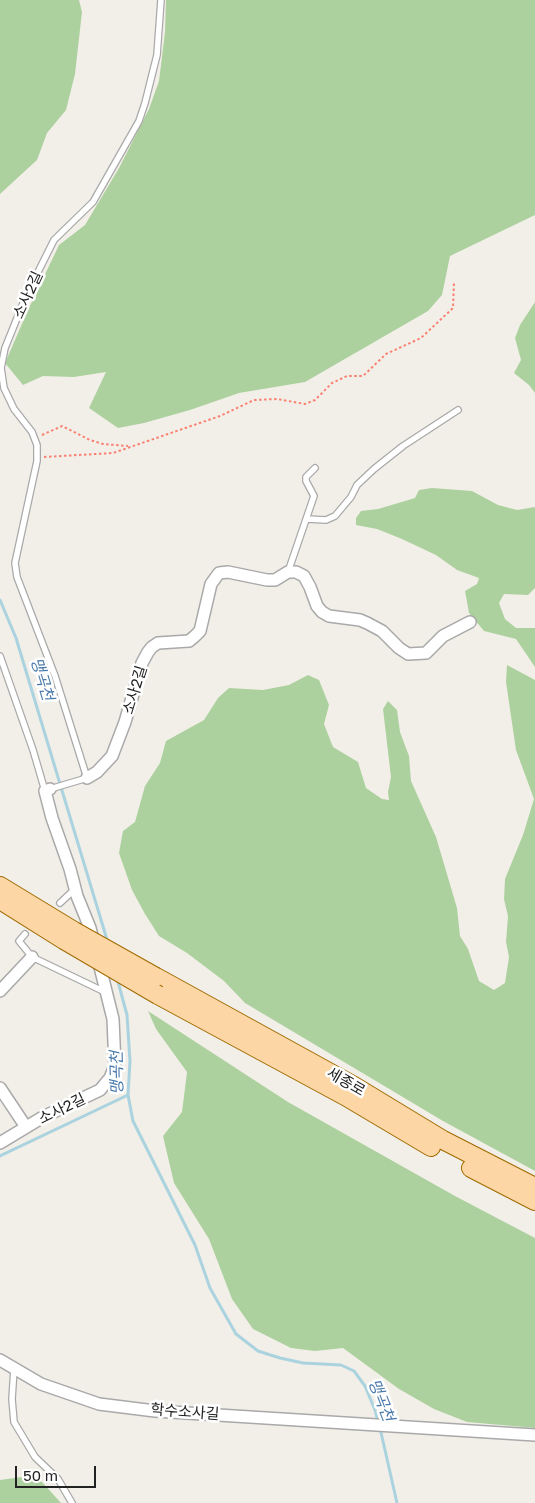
<!DOCTYPE html>
<meta charset="utf-8">
<style>
body{margin:0}
#map{position:relative;width:535px;height:1503px;overflow:hidden;background:#f2efe9;font-family:"Golos Text",sans-serif}
canvas{display:block}
.scale{position:absolute;left:15px;top:1466px;width:81px;height:22px;box-sizing:border-box;border:2px solid #222;border-top:0;padding-left:6px;font-size:15px;line-height:18px;white-space:nowrap;color:#222;-webkit-text-stroke:4px #fff;paint-order:stroke}
</style>
<div id="map">
<canvas width="535" height="1503"></canvas>
<div class="scale">50 m</div>
</div>
<script>
const g = document.querySelector('canvas').getContext('2d');
g.lineJoin = 'round';
function paint(path, color) { g.fillStyle = color; g.fill(path, 'evenodd'); }
const shape = rows => new Path2D(rows.map(r => 'M' + r).join(''));
function trace(path, color, width, dash) { g.strokeStyle = color; g.lineWidth = width; g.lineCap = dash ? 'butt' : 'round'; g.setLineDash(dash || []); g.stroke(path); }
function drawText(font, color, halo, rows, align = 'center') {
  g.font = font + ' "Golos Text","Noto Sans KR",sans-serif'; g.lineWidth = 5; g.setLineDash([]); g.textBaseline = 'middle'; g.strokeStyle = halo; g.fillStyle = color; for (const [text, x, y, turn = 0] of rows) {
    g.save(); g.translate(x, y); g.rotate((+turn || 0) * Math.PI / 180); g.textAlign = isNaN(turn) ? turn : align; if (halo) g.strokeText(text, 0, 0); g.fillText(text, 0, 0); g.restore();
  }
}
const forest = shape([
 [0,0,79,0,82,12,75,74,66,110,47,133,37,160,0,194],
 [166,0,535,0,535,215,450,256,442,295,428,311,305,382,239,393,190,410,144,423,118,428,89,408,106,372,74,377,43,376,23,385,5,363,28,310,59,245,85,225,119,168,149,109,159,81,165,32],
 [535,302,535,393,529,385,514,373,521,360,515,338,520,325],
 [432,488,472,491,498,505,517,510,535,507,535,588,528,595,504,594,499,603,505,619,516,628,535,628,535,667,516,639,484,631,469,613,465,591,477,584,479,578,457,570,436,555,402,539,377,529,356,525,356,518,361,511,378,509,415,498,419,490],
 [507,665,535,680,535,1171,443,1121,245,1003,224,981,187,953,159,936,145,914,132,890,119,853,123,831,135,822,145,786,160,763,166,741,204,720,218,698,229,688,263,690,289,685,308,675,319,680,329,705,324,724,333,747,358,762,366,788,382,799,389,800,388,792,391,777,383,709,388,701,397,710,400,732,409,756,411,781,436,837,457,908,460,936,468,949,479,981,494,990,505,983,509,957,506,942,508,916,504,899,505,879,523,835,534,799,516,750,506,682],
 [148,1011,288,1102,455,1196,535,1238,535,1428,467,1422,434,1409,399,1389,343,1348,315,1351,291,1348,253,1329,232,1299,209,1239,174,1183,163,1136,182,1112,187,1072,156,1029],
 [22,1477,42,1482,61,1503,0,1503,0,1480]
]);
const stream = shape([
 [0,600,16,638,108,943],
 [117,978,127,1015,130,1061,128,1095,133,1121,195,1245,210,1288,236,1334,258,1351,280,1358,303,1363,341,1365,354,1371,365,1386,375,1410,378,1422],
 [0,1156,128,1095],
 [380,1428,397,1503]
]);
const path = shape([
 [42,435,62,426,90,440,103,444,128,446],
 [44,457,113,453,220,416,254,400,277,399,305,404,315,400,332,383,347,376,363,376,386,354,421,338,453,308,454,282]
]);
const service = shape([
 [307,519,326,520,335,516,351,497,357,485,374,469,403,446,458,410],
 [288,572,314,496,306,481,306,477,315,468],
 [0,656,33,750,45,791],
 [50,789,87,778,55,676,17,577,15,563,37,461,37,445,32,432,14,409,4,388,1,368,5,348,26,296,54,240,93,202,139,121,145,103,157,55,161,0],
 [60,903,75,889],
 [25,934,19,941,32,957,107,993],
 [14,1369,12,1399,14,1422,35,1457,58,1479,72,1503]
]);
const minor = shape([
 [87,778,97,772,112,756,125,722,142,663,148,652,152,647,158,643,189,641,195,636,200,631,211,584,219,573,228,572,267,580,275,580,288,572,296,572,304,576,310,587,317,606,322,612,329,616,360,620,367,623,382,631,399,648,408,654,426,653,443,636,470,622],
 [50,789,45,791,52,818,70,869,77,896,90,928,94,944],
 [0,991,32,957],
 [0,1088,26,1127],
 [0,1143,43,1117,100,1090,110,1078,115,1066,113,1019,98,959],
 [0,1360,41,1384,99,1404,155,1411,535,1435]
]);
const primary = shape([
 [0,886,74,931],
 [0,900,64,940],
 [156,977,354,1086,443,1140,535,1187],
 [158,995,345,1096,431,1147],
 [471,1168,535,1201]
]);
const primaryBridge = shape([
 [74,931,156,977],
 [64,940,158,995]
]);
const streetNames = [
 ["소사2길",28,295,-65],
 ["소사2길",135,690,-73],
 ["세종로",346,1082,30],
 ["소사2길",62,1109,-26],
 ["학수소사길",185,1412,4]
];
const waterNames = [
 ["맹곡천",42,679,73],
 ["맹곡천",117,1073,-91],
 ["맹곡천",381,1400,69]
];
paint(forest, '#add19e');
trace(stream, '#aad3df', 3);
trace(service, '#a9a9a9', 8);
trace(minor, '#a9a9a9', 14);
trace(primary, '#a06b00', 20);
trace(path, '#fa8072', 2, [2.5, 2.5]);
trace(service, '#fff', 5.5);
trace(minor, '#fff', 11);
trace(primary, '#fcd6a4', 18);
trace(primaryBridge, '#a06b00', 20, []);
trace(primaryBridge, '#fcd6a4', 18);
drawText('15px', '#222', '#fff', streetNames);
drawText('italic 16px', '#4a7aab', '#fff', waterNames);
</script>
